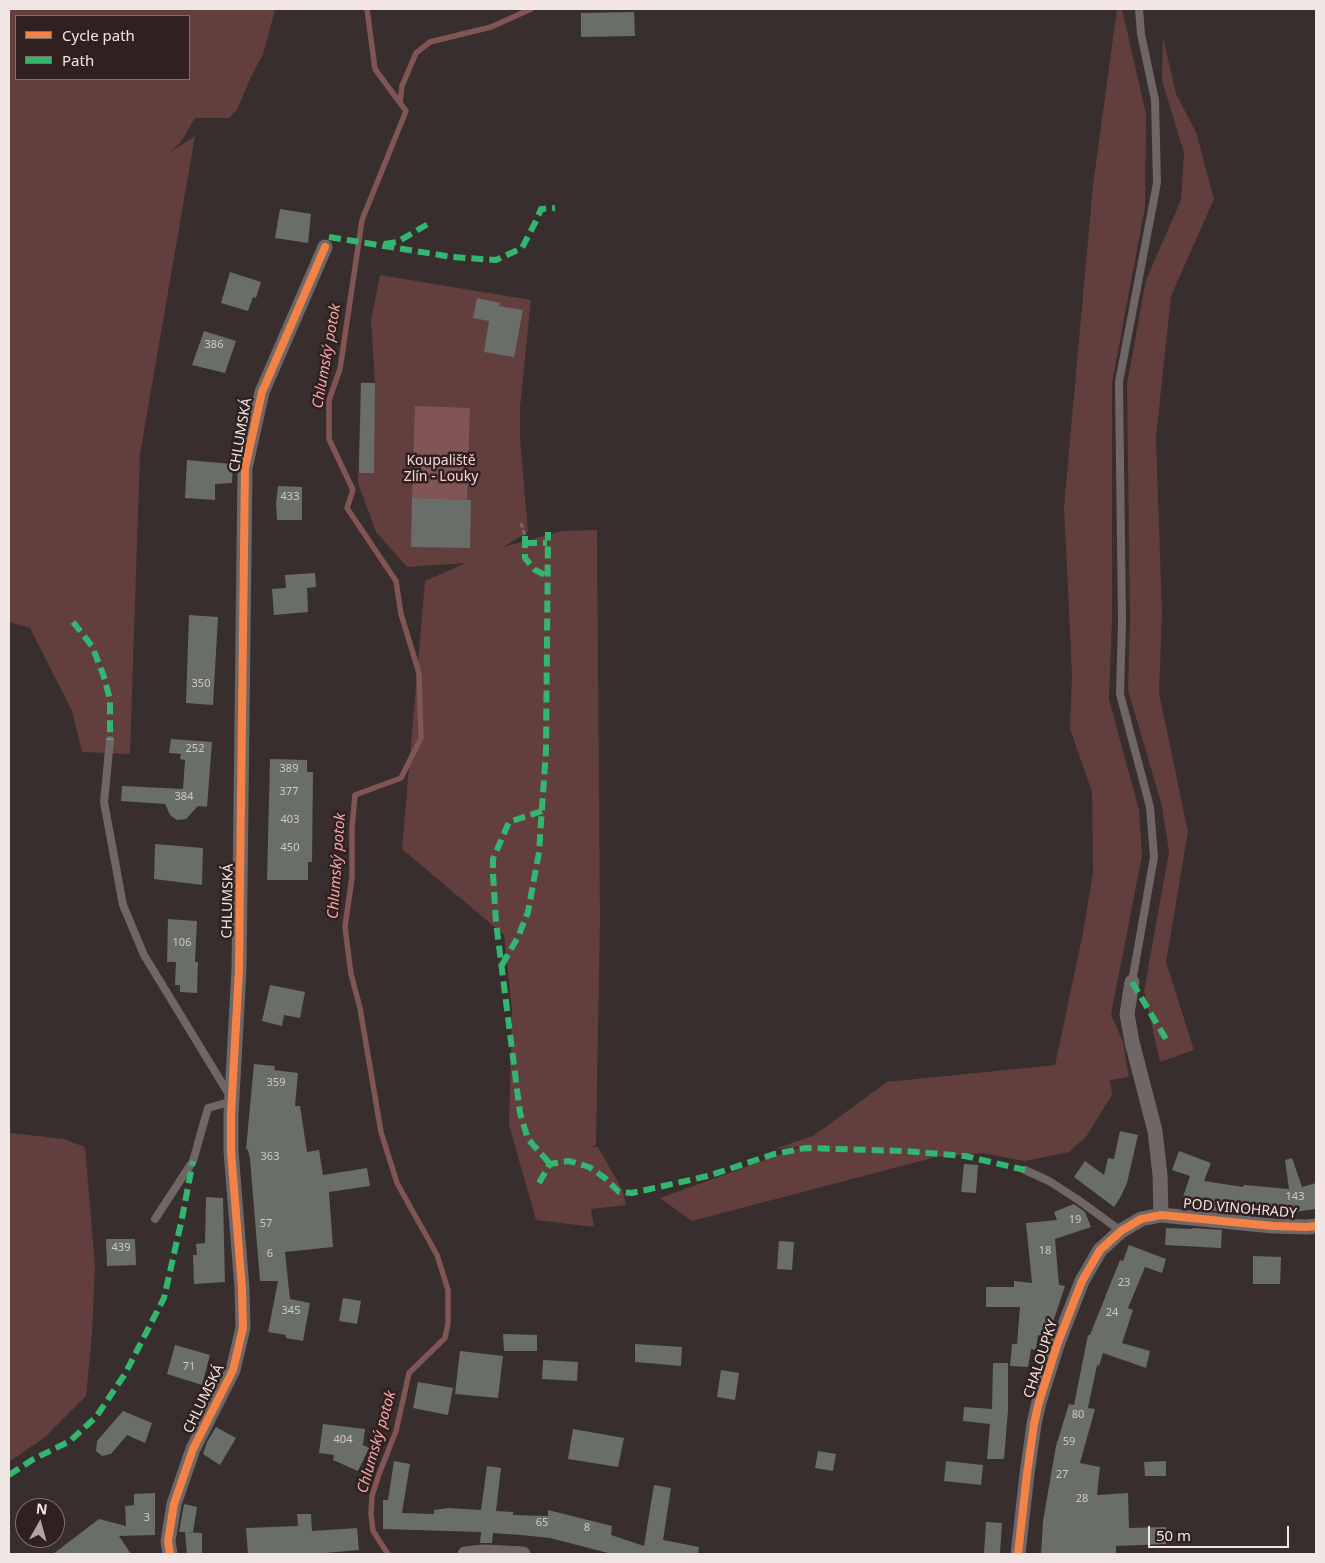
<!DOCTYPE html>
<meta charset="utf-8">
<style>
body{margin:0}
#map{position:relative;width:1325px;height:1563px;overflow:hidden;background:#372e2d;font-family:"Noto Sans",sans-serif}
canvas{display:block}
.frame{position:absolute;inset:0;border:10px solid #f2e6e5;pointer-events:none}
.legend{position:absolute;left:15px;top:15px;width:175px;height:65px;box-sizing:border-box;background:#312020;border:1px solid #7e6f6f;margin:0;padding:6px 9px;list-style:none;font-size:15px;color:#f2e6e5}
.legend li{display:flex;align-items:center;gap:10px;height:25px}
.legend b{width:25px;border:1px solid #7e6f6f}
.north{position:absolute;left:15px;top:1498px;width:50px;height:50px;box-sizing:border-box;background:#312020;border:1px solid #7e6f6f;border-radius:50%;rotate:7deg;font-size:14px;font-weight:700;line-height:20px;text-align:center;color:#f2e6e5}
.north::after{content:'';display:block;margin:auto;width:18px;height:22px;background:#b1a6a5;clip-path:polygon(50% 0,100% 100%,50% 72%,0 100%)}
.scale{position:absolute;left:1148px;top:1526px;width:141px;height:22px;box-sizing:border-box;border:2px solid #f2e6e5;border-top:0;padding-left:6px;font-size:15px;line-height:18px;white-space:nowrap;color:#f2e6e5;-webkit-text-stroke:4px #312020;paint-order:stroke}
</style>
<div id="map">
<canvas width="1325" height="1563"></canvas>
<div class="frame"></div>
<ul class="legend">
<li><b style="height:6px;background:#f48246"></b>Cycle path</li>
<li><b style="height:6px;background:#33b770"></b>Path</li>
</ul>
<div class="north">N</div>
<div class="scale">50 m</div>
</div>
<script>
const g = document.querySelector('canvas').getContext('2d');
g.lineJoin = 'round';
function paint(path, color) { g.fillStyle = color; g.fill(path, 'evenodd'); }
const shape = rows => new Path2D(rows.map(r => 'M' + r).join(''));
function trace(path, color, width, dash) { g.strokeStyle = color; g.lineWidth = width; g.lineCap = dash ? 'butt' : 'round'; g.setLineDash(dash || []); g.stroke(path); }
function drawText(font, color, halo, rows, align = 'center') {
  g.font = font + ' "Noto Sans",sans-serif'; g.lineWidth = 5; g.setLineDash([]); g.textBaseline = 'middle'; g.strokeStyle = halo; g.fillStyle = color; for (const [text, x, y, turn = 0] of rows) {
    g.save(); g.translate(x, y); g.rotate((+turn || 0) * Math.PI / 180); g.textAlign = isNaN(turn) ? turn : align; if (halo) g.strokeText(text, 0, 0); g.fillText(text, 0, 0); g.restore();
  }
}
const green = shape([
 [9,9,274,9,275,10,263,54,250,79,237,110,229,118,195,118,181,142,169,153,195,136,140,454,130,754,82,752,72,711,30,628,9,622],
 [16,16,189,16,189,79,16,79],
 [1117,9,1122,9,1146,114,1145,207,1112,383,1112,621,1109,699,1139,810,1142,856,1111,1014,1123,1042,1129,1077,1110,1080,1112,1095,1086,1137,1069,1152,1025,1161,982,1153,936,1157,692,1221,660,1198,804,1146,774,1149,813,1136,887,1082,1055,1065,1083,933,1093,873,1092,792,1070,729,1072,675,1064,506,1093,185],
 [1163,37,1176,94,1196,132,1214,199,1171,296,1156,437,1162,614,1159,693,1188,832,1166,962,1194,1050,1160,1062,1144,991,1169,852,1162,806,1128,690,1130,622,1127,384,1146,280,1181,200,1184,153,1162,80],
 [380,275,531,300,520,407,520,438,528,532,503,547,562,531,597,530,600,919,596,1145,591,1147,598,1147,623,1191,626,1205,591,1209,594,1227,536,1220,509,1125,512,1011,504,935,402,849,425,581,466,563,407,567,376,532,358,483,361,382,375,383,371,320],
 [11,1133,64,1139,85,1147,95,1266,92,1334,86,1396,44,1438,9,1462,9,1134]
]);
const water = shape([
 [415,406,470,408,467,500,412,498]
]);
const stream = shape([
 [367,9,375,69,406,111,362,220,340,369,329,400,329,439,353,490,347,508,396,581,401,614,419,673,421,738,401,778,355,795,352,828,352,877,345,927,351,974,360,1008,381,1132,397,1183,437,1255,448,1290,448,1323,445,1338,409,1373,396,1431,379,1474,372,1496,371,1514,373,1531,388,1554],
 [400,102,402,86,416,53,430,42,491,27,531,9]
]);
const building = shape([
 [634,12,635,36,581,37,581,13],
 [280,209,311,214,308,243,275,238],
 [230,272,261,282,256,298,253,297,248,311,221,303],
 [477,298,500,303,499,306,523,310,514,357,484,352,489,321,473,318],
 [204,331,236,341,225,373,192,365],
 [361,383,375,383,374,473,359,473],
 [187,460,233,464,232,483,215,484,215,500,185,498],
 [278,486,302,487,302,520,277,520,276,504],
 [412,498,471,500,470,548,411,547],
 [315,573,316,587,307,588,308,612,274,615,272,589,286,588,285,575],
 [189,615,218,617,213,705,186,703],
 [171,739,212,742,207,807,198,806,186,819,177,820,170,815,165,804,121,801,122,786,183,789,185,760,180,759,181,754,169,753],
 [270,759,307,760,307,772,313,772,312,862,308,862,308,880,267,880],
 [155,844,203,848,202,885,154,879],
 [168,919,197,921,195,962,198,962,197,993,180,992,180,985,175,985,176,962,167,962],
 [270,985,305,992,300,1018,284,1015,282,1026,262,1021],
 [254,1064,275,1066,274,1070,298,1073,295,1106,300,1106,307,1152,319,1150,323,1175,367,1168,370,1186,329,1192,333,1247,285,1252,290,1299,310,1303,303,1341,286,1338,286,1335,268,1332,278,1281,260,1281,250,1159,248,1150,246,1149],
 [1120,1131,1138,1135,1127,1183,1121,1196,1114,1207,1074,1177,1085,1161,1104,1175,1108,1158,1114,1159],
 [1179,1151,1211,1163,1204,1181,1243,1187,1244,1185,1289,1189,1285,1160,1292,1158,1302,1187,1316,1183,1316,1209,1286,1213,1224,1208,1224,1212,1198,1209,1200,1203,1183,1197,1190,1176,1172,1170],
 [964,1164,978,1165,976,1193,961,1192],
 [206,1197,223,1198,225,1282,194,1284,193,1255,197,1255,196,1244,205,1243],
 [1074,1204,1085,1212,1091,1227,1055,1239,1059,1285,1065,1286,1048,1337,1038,1335,1036,1350,1031,1349,1028,1367,1010,1366,1012,1344,1017,1344,1020,1307,986,1307,986,1287,1014,1287,1014,1281,1032,1283,1026,1223,1057,1220,1054,1212],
 [1166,1228,1192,1229,1193,1228,1222,1230,1221,1248,1165,1245],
 [106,1239,135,1239,136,1265,107,1266],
 [779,1241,794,1242,792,1270,777,1269],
 [1129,1245,1166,1259,1162,1273,1145,1267,1128,1308,1133,1310,1122,1343,1150,1351,1146,1368,1103,1353,1099,1366,1097,1365,1088,1408,1095,1409,1080,1463,1100,1467,1097,1495,1128,1493,1129,1528,1166,1527,1166,1544,1116,1546,1116,1554,1041,1554,1043,1521,1056,1446,1069,1404,1074,1405,1088,1335,1090,1335,1120,1260,1123,1261],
 [1253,1256,1281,1257,1280,1284,1253,1284],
 [343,1298,361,1301,357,1324,339,1321],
 [503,1334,537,1335,537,1351,504,1351],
 [635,1344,682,1347,681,1366,635,1362],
 [175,1345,210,1355,202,1385,167,1374],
 [460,1351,503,1356,498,1398,455,1394],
 [543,1360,578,1362,577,1381,542,1379],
 [993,1363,1008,1363,1008,1411,1004,1459,987,1459,990,1424,963,1421,964,1407,992,1409],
 [721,1370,739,1373,735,1400,717,1397],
 [418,1382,453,1388,448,1415,413,1408],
 [123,1411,152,1423,145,1443,127,1435,111,1454,102,1456,96,1451,97,1441],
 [323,1424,365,1429,363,1445,369,1448,358,1471,333,1460,334,1455,319,1453],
 [216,1427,236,1438,220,1465,203,1454,207,1442],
 [573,1429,624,1438,618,1467,568,1459],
 [818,1451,836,1454,833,1471,815,1468],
 [394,1461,410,1464,402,1513,434,1514,434,1510,448,1508,481,1510,487,1466,501,1468,496,1511,513,1512,513,1515,548,1516,548,1510,612,1526,611,1535,644,1546,654,1485,671,1488,663,1540,699,1547,698,1554,612,1554,550,1538,521,1535,493,1533,492,1543,480,1543,481,1532,383,1529,383,1500,388,1500],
 [946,1461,983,1465,981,1485,944,1481],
 [1166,1461,1166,1476,1145,1476,1144,1462],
 [155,1493,155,1535,119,1536,131,1554,53,1554,99,1519,126,1526,125,1506,134,1505,134,1494],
 [184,1504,197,1507,193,1532,186,1532,202,1533,202,1554,187,1554,185,1532,179,1532],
 [297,1514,311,1514,312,1531,357,1528,359,1550,314,1554,248,1554,246,1528,298,1526],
 [986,1522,1002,1523,1000,1554,984,1554]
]);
const path = shape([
 [521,523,525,536]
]);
const lane = shape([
 [110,740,104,802,123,905,144,955,233,1101,208,1108,193,1161,155,1219],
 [1132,982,1154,857,1150,807,1120,694,1122,622,1119,382,1157,183,1155,100,1141,34,1139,9],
 [1025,1170,1049,1181,1077,1199,1121,1231]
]);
const street = shape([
 [1132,982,1127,1014,1132,1042,1155,1131,1160,1175,1161,1215],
 [170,1554,168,1541,174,1504,193,1449,233,1370,243,1328,242,1288,231,1151,231,1115,239,969,245,468,262,392,325,247],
 [465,1554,484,1552,523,1554],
 [1018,1554,1027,1474,1034,1424,1039,1402,1057,1345,1082,1281,1100,1250,1121,1231,1141,1219,1161,1215,1273,1226,1307,1227,1316,1226]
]);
const quiet = shape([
 [329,237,452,257,496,260,522,248,536,221,541,209,555,208],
 [384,244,397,242,428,224],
 [525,536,525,558,535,570,547,576],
 [525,543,547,543],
 [73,622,92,646,103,674,110,699,110,740],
 [542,811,509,822,493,859,493,874,496,922,520,1113,528,1139,550,1164],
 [502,965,518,937,528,912,539,852,546,750,548,532],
 [1132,982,1166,1039],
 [539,1183,550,1164,569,1161,589,1167,605,1178,619,1192,632,1193,708,1176,774,1154,806,1148,904,1151,965,1156,1025,1170],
 [9,1475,32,1460,70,1441,96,1417,125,1374,164,1298,181,1223,193,1161]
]);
const cycleway = shape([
 [170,1554,168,1541,174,1504,193,1449,233,1370,243,1328,242,1288,231,1151,231,1115,239,969,245,468,262,392,325,247],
 [1018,1554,1027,1474,1034,1424,1039,1402,1057,1345,1082,1281,1100,1250,1121,1231,1141,1219,1161,1215,1273,1226,1307,1227,1316,1226]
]);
const numberNames = [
 ["386",214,345],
 ["433",290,497],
 ["350",201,684],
 ["252",195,749],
 ["389",289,769],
 ["377",289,792],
 ["384",184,797],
 ["403",290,820],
 ["450",290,848],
 ["106",182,943],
 ["359",276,1083],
 ["363",270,1157],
 ["143",1295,1197],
 ["19",1075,1220],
 ["57",266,1224],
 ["439",121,1248],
 ["18",1045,1251],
 ["6",270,1254],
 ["23",1124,1283],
 ["345",291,1311],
 ["24",1112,1313],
 ["71",189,1367],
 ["80",1078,1415],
 ["404",343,1440],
 ["59",1069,1442],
 ["27",1062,1475],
 ["28",1082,1499],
 ["3",147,1518],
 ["65",542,1523],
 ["8",587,1528]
];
const streetNames = [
 ["CHLUMSKÁ",241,435,-80],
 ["CHLUMSKÁ",228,901,-89],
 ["POD VINOHRADY",1240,1209,5],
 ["CHALOUPKY",1041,1359,-72],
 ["CHLUMSKÁ",204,1399,-64]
];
const parkNames = [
 ["Koupaliště",441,461],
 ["Zlín - Louky",441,477]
];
const waterNames = [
 ["Chlumský potok",327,356,-80],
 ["Chlumský potok",337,866,-86],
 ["Chlumský potok",377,1442,-74]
];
paint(green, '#623e3d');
paint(water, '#815554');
trace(stream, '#815554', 5.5);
paint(building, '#6a6e68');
trace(path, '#736c6c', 3, [5, 2.5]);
trace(lane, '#6f6766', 8);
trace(street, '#6f6766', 15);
trace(quiet, '#33b770', 6, [12, 6]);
trace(cycleway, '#f48246', 8);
drawText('11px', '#d0c8c6', null, numberNames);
drawText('14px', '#f2e6e5', '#312020', streetNames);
drawText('14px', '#f6d5d4', '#312020', parkNames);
drawText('italic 15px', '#f5a7a5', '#312020', waterNames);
</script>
